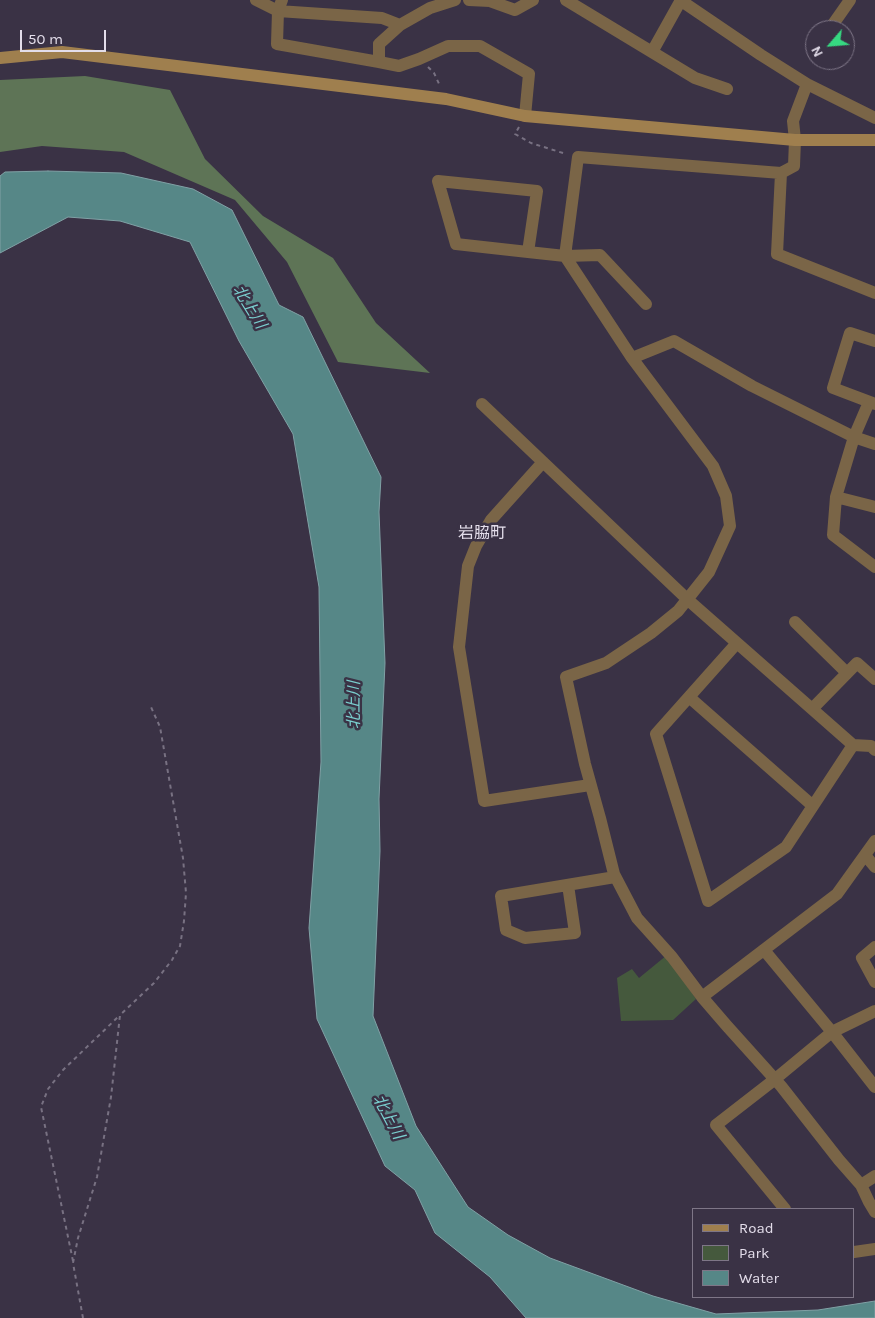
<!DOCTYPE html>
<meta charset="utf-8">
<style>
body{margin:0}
#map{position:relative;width:875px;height:1318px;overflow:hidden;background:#3a3245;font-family:Karla,sans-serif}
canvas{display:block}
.legend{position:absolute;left:692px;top:1208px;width:162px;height:90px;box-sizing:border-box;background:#3a3245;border:1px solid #7e7687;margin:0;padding:6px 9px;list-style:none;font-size:15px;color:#e3ddea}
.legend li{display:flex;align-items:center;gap:10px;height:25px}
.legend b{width:25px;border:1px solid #7e7687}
.north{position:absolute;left:805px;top:20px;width:50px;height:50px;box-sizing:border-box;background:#3a3245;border:1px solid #7e7687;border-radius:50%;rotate:243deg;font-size:14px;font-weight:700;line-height:20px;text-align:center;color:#e3ddea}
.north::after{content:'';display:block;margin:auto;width:18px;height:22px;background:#36d881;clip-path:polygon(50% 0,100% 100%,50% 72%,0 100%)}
.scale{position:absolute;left:20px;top:30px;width:86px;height:22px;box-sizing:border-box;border:2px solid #e3ddea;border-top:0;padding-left:6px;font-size:15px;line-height:18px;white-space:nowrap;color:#e3ddea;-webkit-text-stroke:4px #3a3245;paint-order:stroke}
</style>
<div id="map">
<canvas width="875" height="1318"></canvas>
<ul class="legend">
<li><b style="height:6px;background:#9f7f4e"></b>Road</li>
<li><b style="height:14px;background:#45593d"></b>Park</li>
<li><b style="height:14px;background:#568787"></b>Water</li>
</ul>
<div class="north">N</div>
<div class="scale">50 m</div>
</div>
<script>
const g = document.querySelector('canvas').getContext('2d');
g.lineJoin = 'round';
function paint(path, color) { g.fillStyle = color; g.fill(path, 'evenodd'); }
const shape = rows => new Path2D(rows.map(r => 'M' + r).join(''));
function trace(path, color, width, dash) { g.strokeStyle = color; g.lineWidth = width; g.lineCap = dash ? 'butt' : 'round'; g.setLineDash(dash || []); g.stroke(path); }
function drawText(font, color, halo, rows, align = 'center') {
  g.font = font + ' Karla,"Noto Sans JP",sans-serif'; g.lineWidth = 5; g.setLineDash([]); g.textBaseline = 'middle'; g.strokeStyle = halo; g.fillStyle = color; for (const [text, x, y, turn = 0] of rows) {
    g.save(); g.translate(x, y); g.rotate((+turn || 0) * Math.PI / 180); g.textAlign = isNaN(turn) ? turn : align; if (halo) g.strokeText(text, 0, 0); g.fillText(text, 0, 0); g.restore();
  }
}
const green = shape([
 [667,955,696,999,673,1020,621,1021,617,978,632,969,639,978]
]);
const forest = shape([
 [85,76,170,90,205,159,263,216,333,258,376,323,430,373,338,362,287,262,235,200,124,152,42,146,0,152,0,80]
]);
const water = shape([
 [48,171,121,173,193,189,232,210,279,305,303,317,381,477,379,512,385,663,379,799,380,851,373,1016,416,1126,468,1207,508,1235,550,1258,653,1296,716,1314,818,1310,875,1301,875,1318,526,1318,490,1277,435,1233,415,1190,385,1166,317,1019,309,928,321,762,319,587,293,434,239,341,190,242,120,221,68,217,0,253,0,176,5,172,48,171]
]);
const path = shape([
 [428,67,434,73,440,86],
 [519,127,515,134,531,143,566,154],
 [73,1261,41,1107,48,1089,63,1070,119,1016],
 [83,1318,73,1263,78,1238,97,1177,111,1097,120,1015,154,983,172,960,180,946,184,921,186,893,183,858,160,727,151,707]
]);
const street = shape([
 [256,0,278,11,382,18,400,25],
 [282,0,278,11,277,44,379,62],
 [455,0,430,8,400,25,379,44,379,62,399,66,419,59,448,46,480,46,529,74,525,116],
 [469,0,490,1,515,10,533,0],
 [566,0,695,78,727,89],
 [680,0,761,55,807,84,793,121,795,140,794,166,781,173,578,157,565,256,632,358,713,466,726,496,730,526,709,572,678,611,651,633,606,663,566,677,585,764,600,818,614,874,637,918,672,957,702,997,727,1026,781,1086,839,1160,861,1185,869,1202,875,1212],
 [829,30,850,0],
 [652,52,681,0],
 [807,84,875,118],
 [781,173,777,254,875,293],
 [528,252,537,191,438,181,456,244,528,252,565,256,600,255,646,304],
 [875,341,850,333,833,388,875,404],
 [632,358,674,341,752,386,854,437,875,444],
 [869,402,854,437,836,497,833,535,875,567],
 [482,404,687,599,853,745,871,746,875,750],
 [543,462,491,520,476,546,468,566,459,647,484,801,590,785],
 [836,497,875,507],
 [795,622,847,673],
 [737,643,656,734,708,901,786,847,853,745],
 [689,697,813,806],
 [812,709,857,663,875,679],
 [865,855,875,867],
 [568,885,575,933,525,938,506,930,501,896,615,877],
 [875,947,862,958,875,982],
 [764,950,832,1032,875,1087],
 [702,997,837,894,875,841],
 [861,1185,875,1176],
 [785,1209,716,1125,774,1080,832,1032,875,1011],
 [854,1252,875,1249]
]);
const secondary = shape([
 [0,58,62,52,446,99,525,116,795,140,875,140]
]);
const waterNames = [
 ["北上川",249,307,58],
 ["北上川",354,705,-90],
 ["北上川",388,1117,62]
];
const neighbourhoodNames = [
 ["岩脇町",482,533]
];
paint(green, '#45593d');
paint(forest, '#5e7456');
paint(water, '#568787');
trace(water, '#80a1a5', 1);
trace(path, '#787182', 2, [4, 4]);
trace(street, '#7a6547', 12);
trace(secondary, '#9f7f4e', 12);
drawText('italic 16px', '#7acfcf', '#3a3245', waterNames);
drawText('16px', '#e3ddea', '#3a3245', neighbourhoodNames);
</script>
